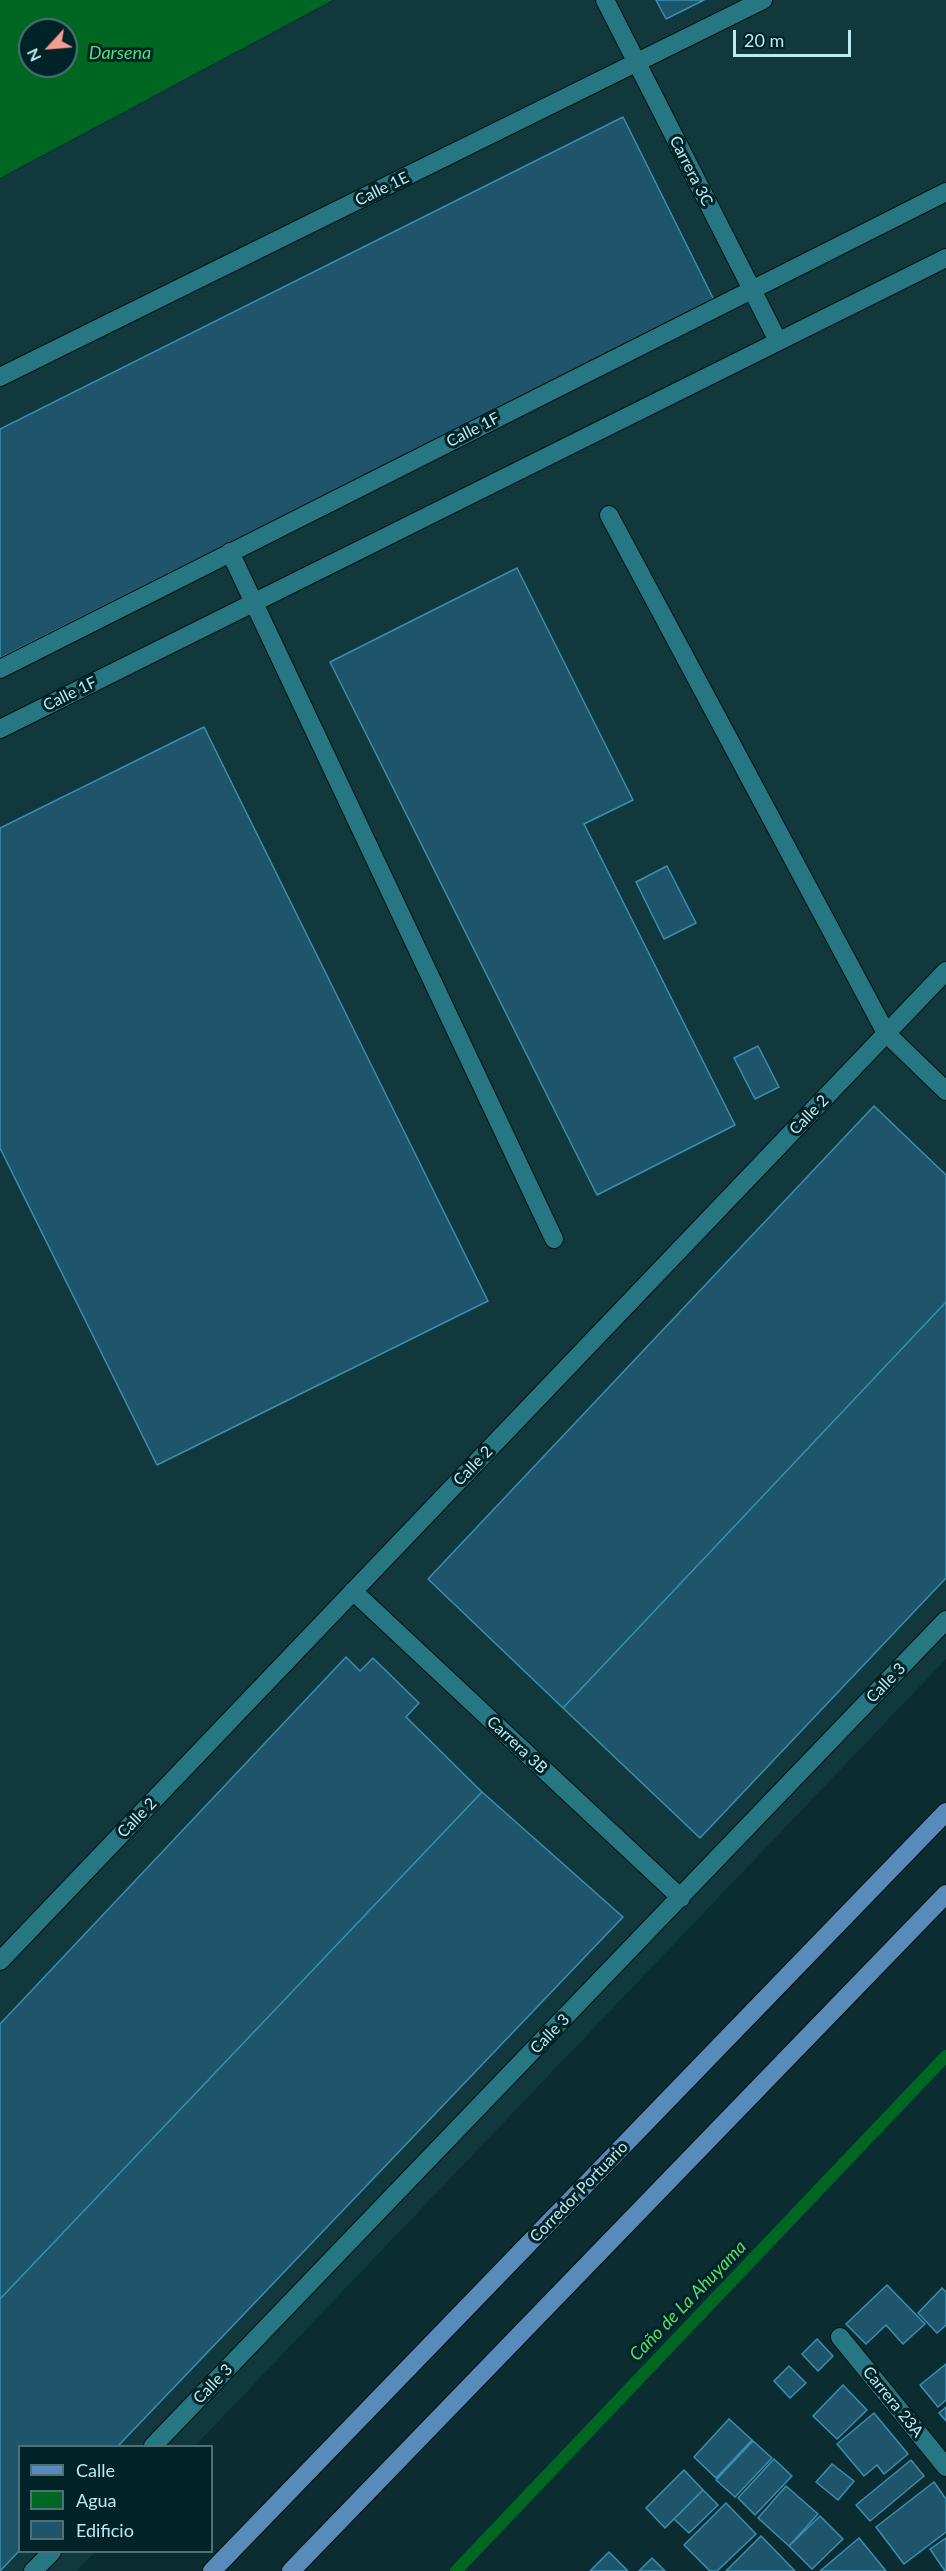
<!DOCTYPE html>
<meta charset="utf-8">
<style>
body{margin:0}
#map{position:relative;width:946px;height:2571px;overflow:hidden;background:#0b2c30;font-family:Lato,sans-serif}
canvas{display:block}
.legend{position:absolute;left:18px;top:2445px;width:195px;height:108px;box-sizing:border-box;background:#012226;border:2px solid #4c7277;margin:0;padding:8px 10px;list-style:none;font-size:18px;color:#bceaf1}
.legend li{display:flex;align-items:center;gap:12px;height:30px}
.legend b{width:30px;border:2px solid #4c7277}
.north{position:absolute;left:18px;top:18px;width:60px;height:60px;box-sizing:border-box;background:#012226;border:2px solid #4c7277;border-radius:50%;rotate:244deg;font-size:16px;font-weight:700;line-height:24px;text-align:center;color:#bceaf1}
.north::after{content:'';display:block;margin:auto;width:21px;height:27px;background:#f59c92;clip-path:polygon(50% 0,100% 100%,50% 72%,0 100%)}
.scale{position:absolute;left:733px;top:30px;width:118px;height:27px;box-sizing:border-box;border:3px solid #bceaf1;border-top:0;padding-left:8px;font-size:18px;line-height:21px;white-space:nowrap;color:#bceaf1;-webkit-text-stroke:4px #012226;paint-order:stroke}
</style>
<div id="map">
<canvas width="946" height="2571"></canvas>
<ul class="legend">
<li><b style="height:8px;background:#588aba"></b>Calle</li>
<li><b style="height:16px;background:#006722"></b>Agua</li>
<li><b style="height:16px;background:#1e556b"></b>Edificio</li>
</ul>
<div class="north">N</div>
<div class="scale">20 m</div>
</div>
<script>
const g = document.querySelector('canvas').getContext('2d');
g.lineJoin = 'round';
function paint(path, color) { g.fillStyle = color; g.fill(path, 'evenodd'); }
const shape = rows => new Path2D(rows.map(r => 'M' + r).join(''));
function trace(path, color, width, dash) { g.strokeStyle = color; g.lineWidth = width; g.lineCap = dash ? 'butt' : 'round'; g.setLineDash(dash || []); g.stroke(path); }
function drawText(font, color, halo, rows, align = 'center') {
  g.font = font + ' Lato,sans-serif'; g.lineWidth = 6; g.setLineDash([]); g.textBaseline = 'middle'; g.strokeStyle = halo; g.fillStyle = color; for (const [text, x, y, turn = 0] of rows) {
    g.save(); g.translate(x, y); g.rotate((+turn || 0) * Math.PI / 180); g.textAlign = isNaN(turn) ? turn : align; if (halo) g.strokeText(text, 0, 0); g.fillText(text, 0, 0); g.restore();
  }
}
const built = shape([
 [335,0,946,0,946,1659,195,2446,20,2446,20,2552,95,2552,77,2571,0,2571,0,179]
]);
const water = shape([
 [0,0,333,0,0,178],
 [30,30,66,30,66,66,30,66]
]);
const stream = shape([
 [456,2571,946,2056]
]);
const building = shape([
 [656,0,704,0,666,19,656,0],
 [623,117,714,300,0,658,0,429,623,117],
 [517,568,633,800,584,824,735,1125,597,1195,330,662,517,568],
 [204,727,488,1301,157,1465,0,1148,0,828,204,727],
 [667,866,696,923,664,939,636,882,667,866],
 [758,1046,779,1087,755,1099,734,1058,758,1046],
 [874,1106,946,1175,946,1302,563,1708,428,1579,874,1106],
 [946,1302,946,1578,700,1838,563,1708,946,1302],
 [346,1657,360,1671,373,1658,419,1703,406,1717,482,1792,0,2299,0,2024,346,1657],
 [482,1792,623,1917,118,2446,20,2446,20,2550,0,2571,0,2299,482,1792],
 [887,2285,925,2324,903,2344,886,2325,866,2344,846,2324,887,2285],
 [942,2288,946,2292,946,2325,937,2333,918,2313,942,2288],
 [817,2339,833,2356,818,2371,802,2354,817,2339],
 [946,2364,946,2400,938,2407,920,2385,946,2364],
 [789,2366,806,2383,790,2398,774,2381,789,2366],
 [843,2385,867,2410,837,2439,813,2416,843,2385],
 [946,2407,946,2421,939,2413,946,2407],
 [874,2413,908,2454,884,2474,877,2465,864,2476,837,2444,874,2413],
 [729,2419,752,2440,716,2478,694,2457,729,2419],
 [753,2441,772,2458,735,2497,716,2480,753,2441],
 [774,2459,792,2476,755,2515,738,2498,774,2459],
 [911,2460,924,2476,870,2521,856,2505,911,2460],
 [832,2464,854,2481,838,2500,816,2482,832,2464],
 [684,2470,703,2490,665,2528,646,2508,684,2470],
 [934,2482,946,2499,946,2532,904,2564,876,2527,934,2482],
 [786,2486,818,2514,789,2546,758,2518,786,2486],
 [703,2490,718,2505,689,2533,674,2519,703,2490],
 [726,2503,756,2534,717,2571,710,2571,684,2545,726,2503],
 [820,2516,843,2539,812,2569,789,2546,820,2516],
 [761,2536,795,2571,726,2571,761,2536],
 [859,2538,886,2571,820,2571,859,2538],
 [946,2538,946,2571,945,2571,930,2549,946,2538],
 [609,2552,628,2571,590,2571,609,2552],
 [652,2558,665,2571,639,2571,652,2558]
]);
const minor = shape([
 [605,0,778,341],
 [0,377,763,0],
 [609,515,886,1033,946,1091],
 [230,552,554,1239],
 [0,669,946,192],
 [0,729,946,258],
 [353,1591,681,1898],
 [0,1961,946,971],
 [840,2337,946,2467],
 [153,2446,946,1620],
 [33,2571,52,2552]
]);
const major = shape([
 [212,2571,946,1812],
 [291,2571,946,1894]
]);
const streetNames = [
 ["Carrera 3C",691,171,63],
 ["Calle 1E",382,189,-26],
 ["Calle 1F",473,430,-27],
 ["Calle 1F",70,694,-26],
 ["Calle 2",809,1115,-46],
 ["Calle 2",473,1466,-46],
 ["Calle 3",886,1683,-46],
 ["Carrera 3B",517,1745,43],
 ["Calle 2",137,1818,-46],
 ["Calle 3",550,2034,-46],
 ["Corredor Portuario",579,2192,-46],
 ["Calle 3",213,2384,-46],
 ["Carrera 23A",893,2402,51]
];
const waterNames = [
 ["Darsena",120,53],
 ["Caño de La Ahuyama",688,2301,-46]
];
paint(built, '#11383d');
paint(water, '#006722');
trace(stream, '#006722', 12);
paint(building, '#1e556b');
trace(building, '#3990b2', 1.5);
trace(minor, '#051214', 20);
trace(major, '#051214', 20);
trace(minor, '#277782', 18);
trace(major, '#588aba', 18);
drawText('16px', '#bceaf1', '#012226', streetNames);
drawText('italic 18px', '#52e06f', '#012226', waterNames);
</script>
